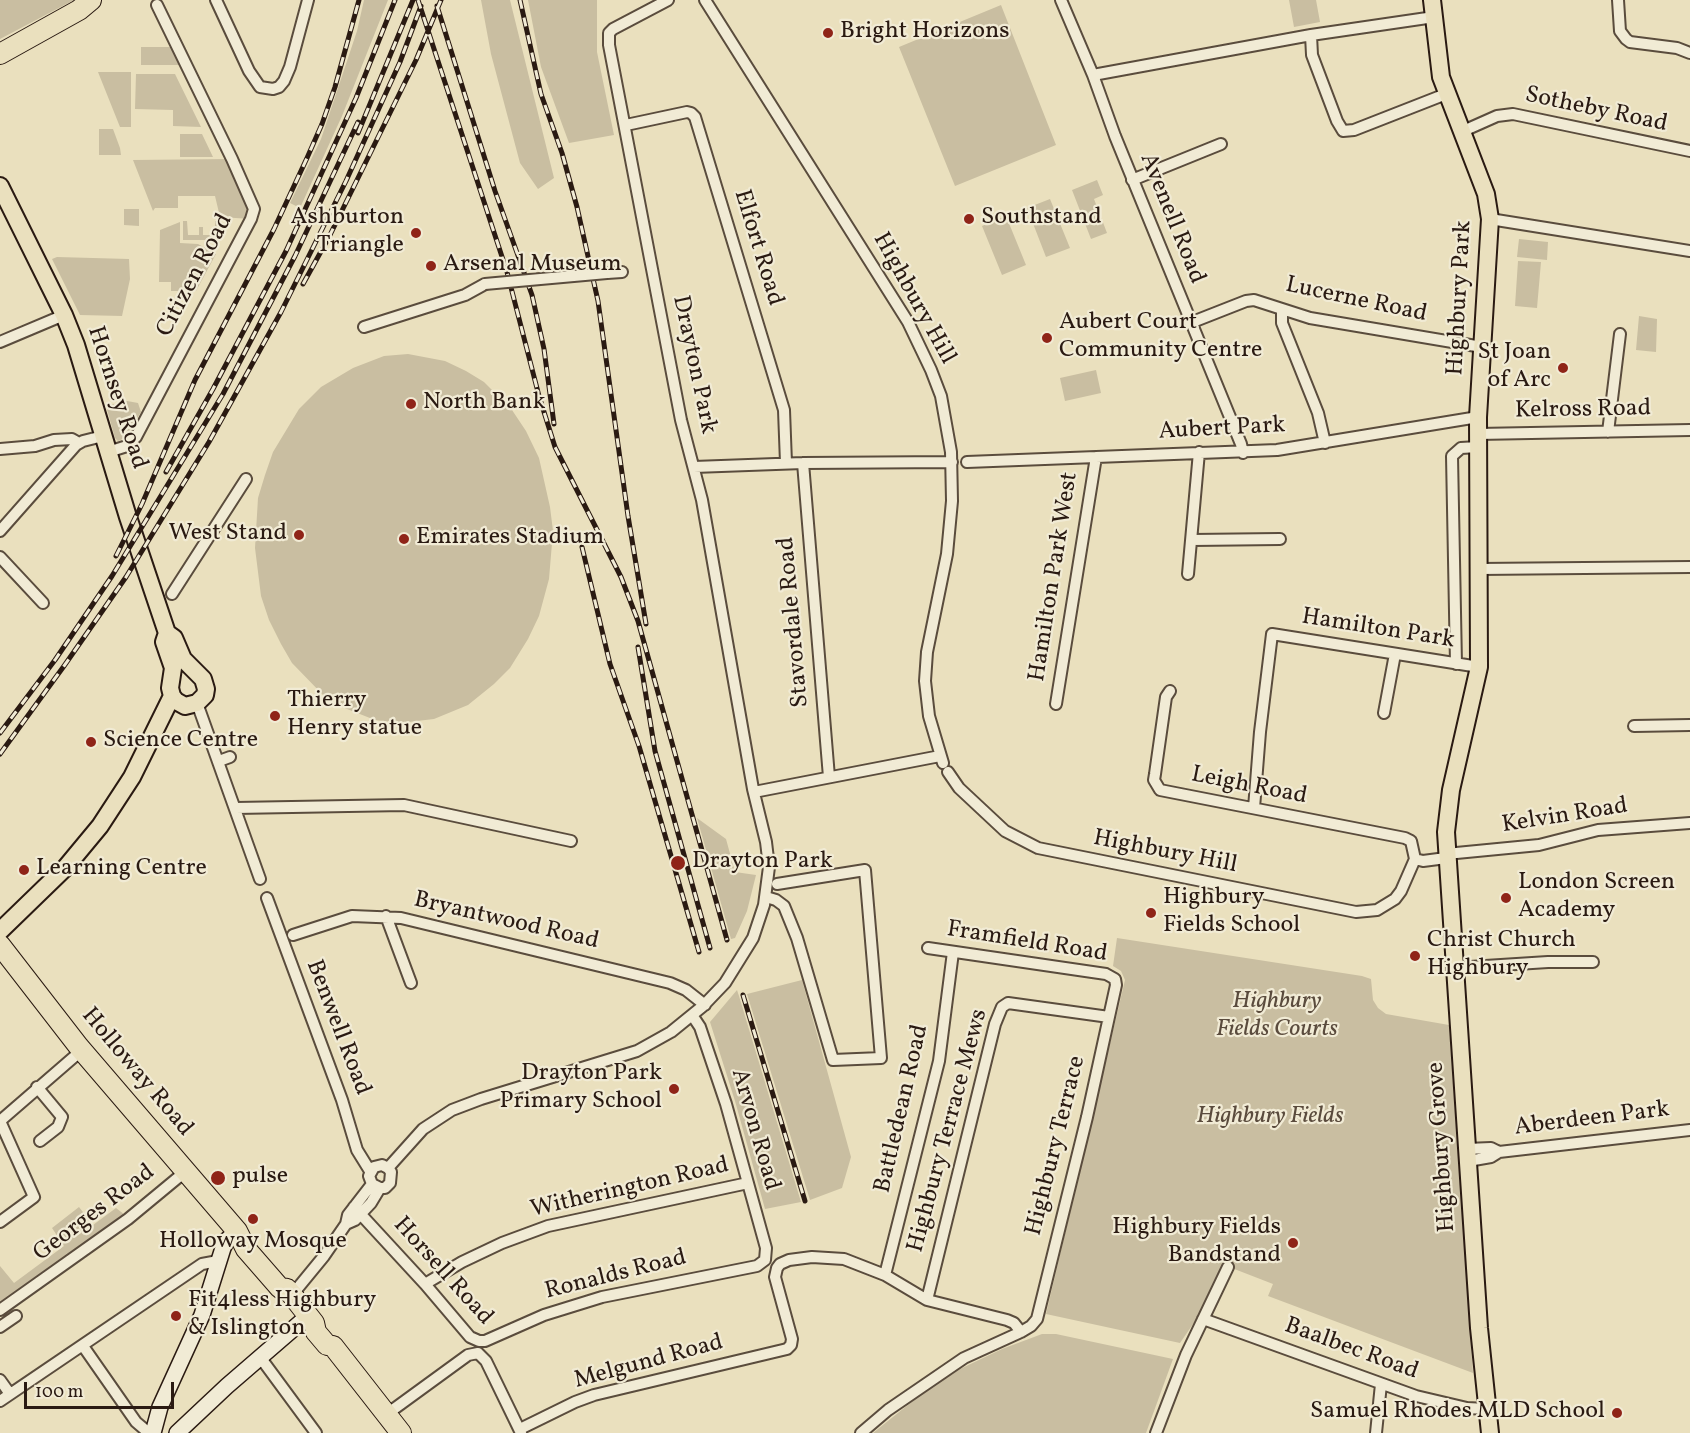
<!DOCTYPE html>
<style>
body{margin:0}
#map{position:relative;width:1690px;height:1433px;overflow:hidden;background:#eae0be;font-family:Vollkorn,serif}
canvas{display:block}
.scale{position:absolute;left:24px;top:1382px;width:150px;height:27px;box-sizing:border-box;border:3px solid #2a1a12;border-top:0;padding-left:8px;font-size:18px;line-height:21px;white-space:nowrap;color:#2a1a12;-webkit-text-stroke:4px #f1ebd5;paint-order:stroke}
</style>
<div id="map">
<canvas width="1690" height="1433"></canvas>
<div class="scale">100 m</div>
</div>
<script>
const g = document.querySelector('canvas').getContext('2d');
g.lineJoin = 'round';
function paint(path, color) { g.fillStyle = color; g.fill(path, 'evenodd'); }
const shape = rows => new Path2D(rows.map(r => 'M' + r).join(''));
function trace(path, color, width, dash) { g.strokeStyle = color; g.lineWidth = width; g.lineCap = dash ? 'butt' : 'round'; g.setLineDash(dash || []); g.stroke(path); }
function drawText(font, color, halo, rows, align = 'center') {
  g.font = font + ' Vollkorn,serif'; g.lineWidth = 4.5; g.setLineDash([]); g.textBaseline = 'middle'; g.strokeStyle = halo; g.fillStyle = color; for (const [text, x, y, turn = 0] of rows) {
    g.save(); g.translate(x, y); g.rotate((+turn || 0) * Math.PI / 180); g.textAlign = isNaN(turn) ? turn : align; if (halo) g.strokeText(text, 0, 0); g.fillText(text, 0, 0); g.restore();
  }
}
const green = shape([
 [0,0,74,0,0,39],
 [364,0,388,0,342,116,300,208,290,203,321,139,357,31],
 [481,0,510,0,554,178,538,189,520,163,491,54],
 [528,0,597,0,597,52,614,135,569,143,541,67],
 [1289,0,1316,0,1320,22,1294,27],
 [1001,5,1056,145,955,186,899,47],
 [141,47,174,47,182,65,141,65],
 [98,72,131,72,131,127,120,127],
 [136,74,175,74,201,127,173,126,173,110,135,109],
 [99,129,113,129,120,148,121,155,99,155],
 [180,134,202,134,213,157,180,157],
 [232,159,251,219,220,217,215,196,178,196,178,208,155,208,153,211,133,160],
 [1097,180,1103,195,1094,199,1107,233,1091,239,1072,190],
 [1050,199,1070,248,1046,257,1027,208],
 [124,209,139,209,139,226,124,225],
 [1006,216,1026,265,1002,275,982,226],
 [183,221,187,221,188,235,199,235,199,227,203,227,203,235,215,235,215,221,218,221,218,240,183,240],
 [180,222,180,243,198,244,216,254,196,291,171,291,171,282,159,282,160,230],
 [1519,239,1548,242,1547,260,1517,257],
 [57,257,129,259,130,279,122,316,80,315,52,259],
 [1518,261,1541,262,1537,308,1515,306],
 [1639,316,1657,319,1656,352,1636,350],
 [408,354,445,361,466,371,484,382,512,410,526,431,539,458,550,507,553,531,549,579,539,616,528,639,510,668,494,684,468,705,434,719,400,723,375,720,342,707,324,696,292,663,281,644,269,620,261,596,255,548,258,498,265,475,273,452,299,409,321,387,353,368,384,356],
 [1096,370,1101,393,1065,401,1060,378],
 [127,401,138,403,141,412,125,438,118,441,115,438,106,406],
 [697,818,726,839,735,872,756,875,747,911,735,938,731,939],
 [1117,938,1362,976,1371,979,1373,1000,1378,1008,1386,1014,1449,1025,1473,1373,1268,1296,1273,1284,1224,1265,1202,1311,1180,1343,1046,1314,1125,980,1121,971,1113,966],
 [802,980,851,1157,842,1188,810,1200,747,994],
 [737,990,739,996,801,1202,765,1209,735,1101,710,1022],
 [79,1207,93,1225,116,1208,125,1215,0,1304,0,1266,14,1283,64,1246,52,1228],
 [1042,1334,1056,1334,1173,1359,1146,1433,873,1433,924,1392,960,1369,1002,1349]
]);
const street = shape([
 [216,0,249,71,260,87,273,89,279,87,284,81,290,67,308,0],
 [705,0,908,322,931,370,941,396,951,452,952,501,947,554,927,652,925,681,929,716,943,763],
 [1061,0,1093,75,1115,136,1241,444,1243,453],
 [1618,0,1620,31,1626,39,1630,42,1677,48,1690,53],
 [1311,35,1312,55,1337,121,1343,131,1354,130,1446,94],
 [1093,75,1311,35,1434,17],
 [626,125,687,112,691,113,695,117,784,410,786,463],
 [1461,132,1497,116,1513,114,1690,151],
 [1132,180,1221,144],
 [1490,219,1690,251],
 [607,273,622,272],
 [1282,310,1282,323,1318,413,1325,443],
 [1190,323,1246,301,1254,300,1310,318,1482,347],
 [364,327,465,295,485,284],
 [0,342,64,315],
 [1608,432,1620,334],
 [1478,434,1690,430],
 [0,449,35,446,54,440,72,439,79,443],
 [108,452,127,446,136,437,251,219,254,209,232,159,157,5],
 [967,462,1277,450,1478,417],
 [803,463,829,777],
 [694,467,803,463,952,462],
 [0,531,76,445,83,441,103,436],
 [1192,540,1280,539],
 [0,557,43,603],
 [1479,569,1690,567],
 [1188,574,1199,452],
 [172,594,246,479],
 [1456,664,1452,456,1461,448,1478,447],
 [1170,691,1166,697,1155,774,1154,780,1160,790,1405,838,1411,841,1415,859],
 [197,703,260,879],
 [1056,704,1096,457],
 [1384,713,1395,654],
 [1634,726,1690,725],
 [219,761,230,757],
 [948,772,959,788,1005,831,1038,848,1356,912,1377,910,1395,899,1401,891,1415,859,1423,861,1446,858],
 [754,792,940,756],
 [236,808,404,805,571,841],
 [1254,808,1260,732,1272,634,1479,667],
 [1446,854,1539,845,1598,830,1690,823],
 [766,897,776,900,784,906,797,938,833,1060,881,1058,865,870,777,884],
 [267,898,342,1100,357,1150,370,1171],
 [386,916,411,983],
 [293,935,352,916,401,918,670,983,686,990,705,1005],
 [1454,968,1548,962,1593,962],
 [37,1087,62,1117,58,1127,40,1141],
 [0,1121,82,1050],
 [1467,1149,1491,1148,1499,1152,1491,1157,1468,1161],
 [1499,1152,1690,1130],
 [388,1168,423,1129,452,1110,481,1099,637,1051,671,1032,703,1006,725,983,753,938,764,905,769,867,766,842,753,789,702,500,681,420,609,45,609,33,613,29,668,0],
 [354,1207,425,1284,470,1337,479,1341,485,1341,544,1315,602,1297,757,1266,765,1260,766,1248,726,1104,700,1027,692,1015],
 [0,1222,34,1197,0,1121],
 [346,1224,355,1220,371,1203,380,1188,385,1188,390,1183,391,1172,388,1168,382,1165,374,1167,369,1176,372,1184,380,1188],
 [885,1275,939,1061,953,952],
 [425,1284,462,1262,502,1243,548,1226,748,1183],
 [292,1295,324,1256,346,1224,348,1215,372,1184],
 [927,1300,995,1024,1002,1007,1008,1003,1109,1017],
 [0,1310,128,1219,186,1171],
 [1203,1319,1416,1396,1467,1408,1487,1409],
 [0,1327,16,1316],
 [83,1346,136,1422,149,1433],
 [478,1353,486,1361,521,1433],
 [260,1357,316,1433],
 [0,1380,10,1394],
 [0,1401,202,1264,218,1261],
 [387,1414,468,1355,478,1353],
 [520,1429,575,1402,594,1395,787,1349,791,1345,792,1339,775,1277,777,1268,780,1264,789,1260,812,1257,844,1259,885,1275,927,1300,1007,1320,1014,1323,1021,1332],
 [861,1433,888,1410,964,1358,1021,1332,1031,1326,1037,1319,1087,1117,1116,985,1115,979,1106,974,928,948],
 [1156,1433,1186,1355,1228,1267],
 [1376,1433,1381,1384]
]);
const secondary = shape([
 [153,1433,160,1407,202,1315,223,1248,227,1240,237,1231],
 [177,1433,227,1386,308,1316]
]);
const primary = shape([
 [1432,0,1441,77,1486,194,1490,219,1478,417,1479,667,1451,790,1446,832,1479,1328,1490,1433],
 [0,186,64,315,76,345,128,517,167,633,164,642,173,668,170,688,172,696,176,701,185,706,197,703,205,695,206,689,203,679,183,659,174,638,167,633],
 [0,931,66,867,100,826,132,777,172,696]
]);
const highway = shape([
 [0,54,79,10,91,0],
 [0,945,79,1047,237,1231,246,1249,280,1288,287,1289,292,1295,314,1323,316,1332,327,1345,333,1346,401,1433]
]);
const rail = shape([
 [418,0,507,272,539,396,555,447,621,577,638,621,727,940],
 [520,0,541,94,562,153,577,207,598,301,628,516,646,624],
 [437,6,495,191,532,295,544,349,554,424],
 [358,133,413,0],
 [303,284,329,237,416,60,441,0],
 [166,472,213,389,286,251,356,98,395,0],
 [582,547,610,664,639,746,699,952],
 [116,556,142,504,195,380,274,229,307,158,322,124,335,87,359,0],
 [638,647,655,751,710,948],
 [0,733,55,660,112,576,223,394,295,256,358,122],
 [0,754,64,666,126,577,209,442,281,312,346,181,400,62,421,6],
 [743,995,805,1201]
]);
const streetBridge = shape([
 [485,284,607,273]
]);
const markers = [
 [828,33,6,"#8f2418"],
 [969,219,6,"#8f2418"],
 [416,233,6,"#8f2418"],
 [431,266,6,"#8f2418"],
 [1047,338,6,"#8f2418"],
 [1563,368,6,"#8f2418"],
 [411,404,6,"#8f2418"],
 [299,535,6,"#8f2418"],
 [404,539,6,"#8f2418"],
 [275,716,6,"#8f2418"],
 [91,742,6,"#8f2418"],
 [678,863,8,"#8f2418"],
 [24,870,6,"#8f2418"],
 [1506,898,6,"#8f2418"],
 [1151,913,6,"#8f2418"],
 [1415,956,6,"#8f2418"],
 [674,1089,6,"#8f2418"],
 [218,1178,8,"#8f2418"],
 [253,1219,6,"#8f2418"],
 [1293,1243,6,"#8f2418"],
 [176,1316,6,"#8f2418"],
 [1617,1413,6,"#8f2418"]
];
const poiNames = [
 ["Bright Horizons",840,33],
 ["Ashburton",404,219,"right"],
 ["Triangle",404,247,"right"],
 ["Southstand",981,219],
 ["Arsenal Museum",443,266],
 ["Aubert Court",1059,324],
 ["Community Centre",1059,352],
 ["St Joan",1551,354,"right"],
 ["of Arc",1551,382,"right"],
 ["North Bank",423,404],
 ["West Stand",287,535,"right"],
 ["Emirates Stadium",416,539],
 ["Thierry",287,702],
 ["Henry statue",287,730],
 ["Science Centre",103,742],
 ["Drayton Park",692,863],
 ["Learning Centre",36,870],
 ["London Screen",1518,884],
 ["Academy",1518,912],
 ["Highbury",1163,899],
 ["Fields School",1163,927],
 ["Christ Church",1427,942],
 ["Highbury",1427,970],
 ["Drayton Park",662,1075,"right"],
 ["Primary School",662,1103,"right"],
 ["pulse",232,1178],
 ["Highbury Fields",1281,1229,"right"],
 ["Bandstand",1281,1257,"right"],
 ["Holloway Mosque",253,1243,"center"],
 ["Fit4less Highbury",188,1302],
 ["& Islington",188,1330],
 ["Samuel Rhodes MLD School",1605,1413,"right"]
];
const streetNames = [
 ["Sotheby Road",1596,111,12],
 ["Avenell Road",1171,219,68],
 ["Elfort Road",757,248,73],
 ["Citizen Road",196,276,-62],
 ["Highbury Park",1461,298,-87],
 ["Highbury Hill",913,299,61],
 ["Lucerne Road",1356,301,12],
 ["Drayton Park",693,365,78],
 ["Hornsey Road",116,398,72],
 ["Kelross Road",1583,411,-1],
 ["Aubert Park",1222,430,-3],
 ["Hamilton Park West",1055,577,-81],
 ["Stavordale Road",795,622,-95],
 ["Hamilton Park",1378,630,9],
 ["Leigh Road",1249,787,11],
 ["Kelvin Road",1565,817,-9],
 ["Highbury Hill",1165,853,11],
 ["Bryantwood Road",506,922,13],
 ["Framfield Road",1027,943,9],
 ["Benwell Road",337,1028,69],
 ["Holloway Road",136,1073,50],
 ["Battledean Road",903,1109,-77],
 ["Aberdeen Park",1592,1120,-7],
 ["Arvon Road",754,1130,74],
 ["Highbury Terrace Mews",949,1131,-75],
 ["Highbury Terrace",1057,1146,-76],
 ["Highbury Grove",1443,1147,-94],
 ["Witherington Road",630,1189,-13],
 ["Georges Road",95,1214,-37],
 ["Horsell Road",442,1272,48],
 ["Ronalds Road",616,1276,-14],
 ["Baalbec Road",1351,1350,20],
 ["Melgund Road",649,1363,-15]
];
const parkNames = [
 ["Highbury",1277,1003],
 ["Fields Courts",1277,1031],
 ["Highbury Fields",1270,1118]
];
paint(green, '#c9bea1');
trace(street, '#5a4c3d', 14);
trace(secondary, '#2a1a12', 18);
trace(primary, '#2a1a12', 20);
trace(highway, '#2a1a12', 22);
trace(street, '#f1ebd5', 10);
trace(secondary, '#f1ebd5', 15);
trace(primary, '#eae0be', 16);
trace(highway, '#eae0be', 20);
trace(rail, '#2a1a12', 5);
trace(rail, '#f1ebd5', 3, [9]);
trace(streetBridge, '#5a4c3d', 14, []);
trace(streetBridge, '#f1ebd5', 10);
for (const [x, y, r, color] of markers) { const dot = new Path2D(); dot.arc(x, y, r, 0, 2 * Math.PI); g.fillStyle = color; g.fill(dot); trace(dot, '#f1ebd5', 2); }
drawText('24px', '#2a1a12', '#f1ebd5', poiNames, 'left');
drawText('24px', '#2a1a12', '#f1ebd5', streetNames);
drawText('italic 24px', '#5a4b3d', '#f1ebd5', parkNames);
</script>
